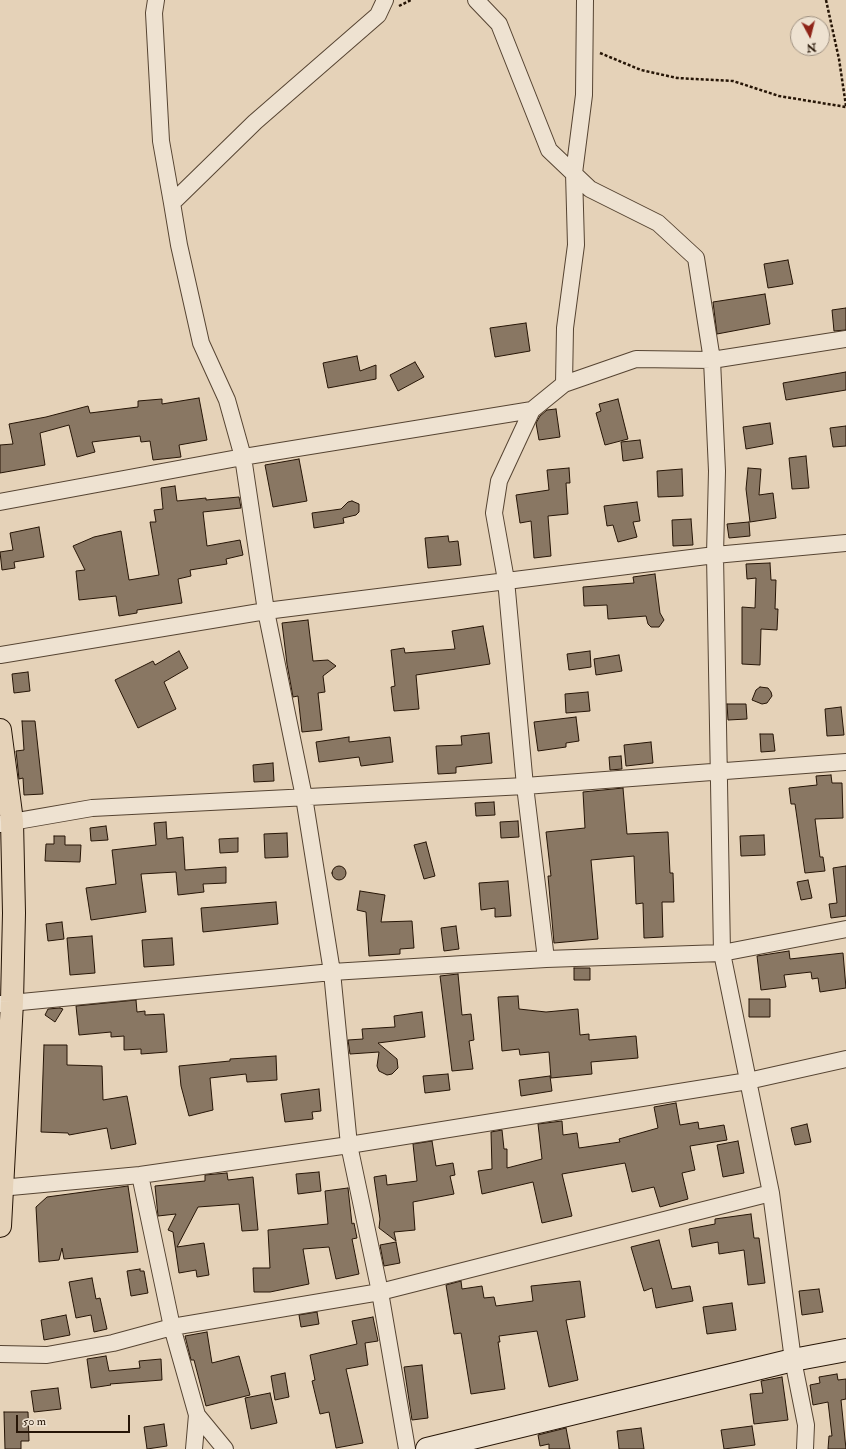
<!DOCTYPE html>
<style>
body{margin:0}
#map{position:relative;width:846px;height:1449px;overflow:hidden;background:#e5d2b8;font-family:"IM FELL Double Pica",serif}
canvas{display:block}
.north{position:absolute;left:790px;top:16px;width:40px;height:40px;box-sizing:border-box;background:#eee2d1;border:1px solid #9e9080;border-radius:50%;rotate:173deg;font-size:11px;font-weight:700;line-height:16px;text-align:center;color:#261506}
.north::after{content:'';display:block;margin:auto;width:14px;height:18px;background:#8f2418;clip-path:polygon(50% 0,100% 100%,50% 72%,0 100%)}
.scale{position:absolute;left:16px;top:1415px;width:114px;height:18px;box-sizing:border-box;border:2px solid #261506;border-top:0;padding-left:5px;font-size:12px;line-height:14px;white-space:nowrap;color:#261506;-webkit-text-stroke:3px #eee2d1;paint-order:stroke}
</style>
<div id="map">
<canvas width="846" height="1449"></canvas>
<div class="north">N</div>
<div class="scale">50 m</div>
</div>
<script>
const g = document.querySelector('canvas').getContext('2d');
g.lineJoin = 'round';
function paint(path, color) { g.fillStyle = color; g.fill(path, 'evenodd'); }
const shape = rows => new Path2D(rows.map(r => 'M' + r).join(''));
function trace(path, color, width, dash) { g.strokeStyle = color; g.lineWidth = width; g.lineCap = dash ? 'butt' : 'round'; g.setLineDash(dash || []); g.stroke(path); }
const building = shape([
 [788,260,793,284,768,288,764,264,788,260],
 [765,294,770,324,717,334,713,302,765,294],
 [846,308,846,330,834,331,832,310,846,308],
 [526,323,530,351,495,357,490,328,526,323],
 [357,356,360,371,376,365,376,379,328,388,323,363,357,356],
 [415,362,424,377,398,391,390,375,415,362],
 [846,372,846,390,786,400,783,383,846,372],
 [199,398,207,440,179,445,181,457,153,460,150,441,141,442,140,436,92,442,95,452,77,457,69,425,40,433,45,465,0,473,0,445,13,444,9,424,46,417,88,406,90,413,138,407,138,401,162,399,162,404,199,398],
 [618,399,628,439,605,445,596,413,601,411,599,404,618,399],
 [556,409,560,437,539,440,536,423,540,416,547,410,556,409],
 [770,423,773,444,746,449,743,427,770,423],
 [846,426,846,446,833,447,830,428,846,426],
 [640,440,643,458,623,461,621,442,640,440],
 [806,456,809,488,792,489,789,458,806,456],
 [299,459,307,501,273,507,265,465,299,459],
 [569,468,570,483,566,483,568,514,548,516,551,556,534,558,531,521,520,523,516,495,549,490,547,470,569,468],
 [748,468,761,469,759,495,773,493,776,518,750,522,746,489,748,468],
 [682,469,683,496,658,497,657,471,682,469],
 [175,486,177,501,206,498,206,500,239,497,241,508,203,512,207,546,240,540,243,555,226,559,227,564,190,570,191,576,178,579,182,603,137,610,137,613,119,616,116,596,79,600,76,571,85,570,73,546,94,537,121,531,129,580,159,575,150,522,156,522,154,510,163,509,161,488,175,486],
 [352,501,359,504,359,512,356,515,343,518,344,523,314,528,312,513,341,509,348,502,352,501],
 [637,502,640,521,633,522,637,537,618,542,613,525,607,526,604,506,637,502],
 [691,519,693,545,673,546,672,520,691,519],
 [749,522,750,536,729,538,727,524,749,522],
 [39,527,44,557,14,562,15,568,2,570,0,552,13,550,10,533,39,527],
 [448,536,449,542,458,541,461,565,428,568,425,538,448,536],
 [770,563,771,580,776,580,775,609,778,609,777,630,761,629,760,665,742,664,742,607,755,608,756,578,747,579,746,564,770,563],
 [655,574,660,613,664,620,659,627,651,627,648,624,646,616,608,619,607,605,584,606,583,587,634,583,633,577,655,574],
 [308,620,313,661,328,660,336,666,323,676,325,692,318,693,322,730,302,732,298,696,293,697,287,664,282,623,308,620],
 [483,626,490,664,416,675,419,709,394,711,391,687,395,686,391,650,404,648,405,653,455,649,452,631,483,626],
 [179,651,188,668,164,682,176,709,138,728,115,680,153,661,155,665,179,651],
 [590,651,591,667,569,670,567,654,590,651],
 [619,655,622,671,596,675,594,659,619,655],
 [28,672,30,691,14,693,12,674,28,672],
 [760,687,768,688,771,692,772,696,767,703,762,704,752,700,756,690,760,687],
 [588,692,590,711,566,713,565,694,588,692],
 [727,704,746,704,747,719,728,720,727,704],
 [841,707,844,735,827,736,825,709,841,707],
 [576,717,579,741,566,743,566,747,538,751,534,722,576,717],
 [22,721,35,721,43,794,24,795,23,778,19,779,16,751,24,750,22,721],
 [489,733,492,763,456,767,456,773,438,774,436,746,462,745,461,736,489,733],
 [760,734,773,734,775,751,761,752,760,734],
 [349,737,349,742,390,737,393,762,361,766,359,757,319,762,316,742,349,737],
 [651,742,653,763,626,766,624,745,651,742],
 [621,756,622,769,610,770,609,757,621,756],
 [273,763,274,781,254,782,253,765,273,763],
 [831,775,832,783,842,783,843,818,815,819,820,857,823,857,825,871,805,873,795,804,791,804,789,788,817,785,816,776,831,775],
 [623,788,627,834,668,832,670,873,673,873,674,902,662,902,663,937,644,938,643,903,636,904,634,856,591,860,598,939,554,943,548,876,551,876,546,832,585,828,583,792,623,788],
 [494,802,495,815,476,816,475,803,494,802],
 [518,821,519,837,501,838,500,822,518,821],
 [166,822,167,839,183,837,185,870,226,867,226,883,203,884,204,892,178,895,176,872,141,874,146,912,91,920,86,888,116,884,112,850,156,845,154,823,166,822],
 [106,826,108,840,91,841,90,828,106,826],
 [287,833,288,857,265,858,264,834,287,833],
 [764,835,765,855,741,856,740,836,764,835],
 [54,836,65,836,65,845,81,845,80,862,45,861,46,844,54,844,54,836],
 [238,838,238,852,220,853,219,839,238,838],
 [426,842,435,876,424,879,414,845,426,842],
 [846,866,846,916,831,918,829,904,837,903,833,868,846,866],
 '332 873a7 7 0 1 1 14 0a7 7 0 1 1-14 0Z',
 [808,880,812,898,801,900,797,882,808,880],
 [508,881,511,916,495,917,495,908,481,910,479,883,508,881],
 [360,891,385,895,381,922,412,921,414,948,400,949,400,954,369,956,366,912,357,910,360,891],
 [276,902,278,924,203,932,201,908,276,902],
 [62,922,64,939,48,941,46,924,62,922],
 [456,926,459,949,444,951,441,928,456,926],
 [92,936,95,973,70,975,67,938,92,936],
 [172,938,174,965,144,967,142,940,172,938],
 [789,951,790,959,843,953,846,988,820,992,818,978,812,979,811,972,784,975,786,987,761,990,757,956,789,951],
 [574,968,590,968,590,980,574,980,574,968],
 [458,974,462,1015,471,1014,474,1040,469,1041,473,1069,452,1071,440,976,458,974],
 [518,996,519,1009,546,1012,578,1009,580,1035,589,1034,589,1040,636,1036,638,1058,591,1062,592,1074,551,1078,549,1052,520,1055,519,1049,502,1051,498,997,518,996],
 [749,999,770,999,770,1017,749,1017,749,999],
 [136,1000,137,1012,145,1011,145,1015,164,1014,167,1052,141,1054,141,1049,124,1050,124,1036,111,1037,111,1032,79,1035,76,1006,136,1000],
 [60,1008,63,1009,55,1022,45,1015,48,1009,60,1008],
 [422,1012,425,1037,378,1043,397,1059,398,1068,392,1074,387,1075,379,1071,377,1066,379,1052,350,1054,348,1040,363,1039,362,1029,395,1027,394,1016,422,1012],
 [44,1045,67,1045,67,1065,102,1066,103,1100,127,1096,136,1144,111,1149,107,1128,69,1135,68,1133,41,1132,44,1045],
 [276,1056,277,1080,247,1082,246,1074,210,1078,213,1110,189,1116,181,1086,179,1066,230,1061,230,1059,276,1056],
 [448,1074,450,1090,425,1093,423,1076,448,1074],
 [550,1076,552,1091,521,1096,519,1080,550,1076],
 [319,1089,321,1111,312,1112,313,1119,285,1122,281,1094,319,1089],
 [676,1103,680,1125,698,1122,699,1129,724,1125,727,1140,690,1146,695,1170,682,1173,688,1199,660,1207,654,1187,632,1192,625,1163,562,1174,572,1216,542,1223,533,1182,482,1194,478,1171,492,1169,491,1132,502,1130,504,1149,507,1149,507,1168,542,1159,538,1124,562,1121,563,1135,577,1133,579,1148,620,1142,619,1139,658,1128,654,1107,676,1103],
 [807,1124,811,1142,795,1145,791,1128,807,1124],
 [432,1141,436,1166,453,1163,455,1175,450,1176,454,1194,413,1202,415,1230,394,1232,396,1241,379,1228,380,1219,374,1177,386,1175,387,1185,417,1181,413,1144,432,1141],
 [738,1141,744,1173,723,1177,717,1145,738,1141],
 [319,1172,321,1191,298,1194,296,1174,319,1172],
 [227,1173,228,1180,253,1177,258,1230,242,1231,239,1204,198,1207,177,1247,204,1243,209,1275,197,1277,196,1270,179,1273,173,1232,168,1230,176,1214,158,1216,155,1186,205,1181,205,1175,227,1173],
 [128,1186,138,1252,64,1259,62,1248,59,1260,39,1262,36,1207,47,1197,128,1186],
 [348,1188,352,1224,354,1223,357,1238,352,1239,359,1274,336,1279,329,1247,303,1249,309,1284,270,1292,254,1292,253,1268,270,1268,268,1230,328,1224,325,1191,348,1188],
 [751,1214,754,1238,759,1238,765,1283,748,1285,744,1250,719,1254,718,1242,692,1247,689,1229,715,1224,715,1219,751,1214],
 [659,1240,672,1289,690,1286,693,1301,656,1308,652,1288,644,1291,631,1247,659,1240],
 [396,1242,400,1263,384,1266,380,1245,396,1242],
 [140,1269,140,1271,144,1271,148,1293,131,1296,127,1271,140,1269],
 [92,1278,96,1299,100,1298,107,1329,94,1332,91,1315,76,1318,69,1282,92,1278],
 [461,1281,462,1289,482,1286,484,1298,494,1297,496,1306,533,1301,531,1286,580,1281,585,1317,566,1320,578,1380,549,1387,537,1331,499,1336,500,1342,498,1342,505,1389,471,1394,461,1333,454,1334,446,1285,461,1281],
 [819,1289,823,1312,802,1315,799,1291,819,1289],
 [732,1303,736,1330,707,1334,703,1307,732,1303],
 [317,1312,319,1324,301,1327,299,1315,317,1312],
 [66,1315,70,1335,44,1340,41,1320,66,1315],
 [373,1317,378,1341,365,1343,368,1365,346,1369,363,1443,336,1448,329,1412,320,1414,312,1381,315,1380,310,1355,357,1344,352,1321,373,1317],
 [207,1332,212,1363,239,1356,250,1395,206,1406,194,1360,191,1360,185,1336,207,1332],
 [106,1356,109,1371,140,1368,139,1361,161,1359,162,1380,110,1384,111,1385,91,1388,87,1359,106,1356],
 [422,1365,428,1418,412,1420,404,1367,422,1365],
 [285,1373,289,1397,275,1400,271,1376,285,1373],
 [837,1374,838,1380,846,1379,846,1399,841,1400,846,1449,828,1449,829,1436,832,1436,828,1402,813,1405,810,1385,820,1383,819,1377,837,1374],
 [782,1377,788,1420,754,1424,750,1394,763,1393,761,1381,782,1377],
 [58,1388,61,1409,34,1412,31,1391,58,1388],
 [270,1393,277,1423,251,1429,245,1398,270,1393],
 [4,1412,28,1412,29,1441,21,1441,21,1449,5,1449,4,1412],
 [164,1424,167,1446,147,1449,144,1427,164,1424],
 [752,1426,755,1445,724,1449,721,1430,752,1426],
 [566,1428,570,1449,549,1449,549,1444,540,1446,538,1435,566,1428],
 [641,1428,644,1449,619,1449,617,1431,641,1428]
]);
const path = shape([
 [826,0,839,59,846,106],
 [399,6,411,0],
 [600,53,641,70,677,78,733,81,779,96,846,107]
]);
const street = shape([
 [156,0,154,13,161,141,172,203,179,245,201,343,227,400,243,457,266,611,304,797,332,972,349,1145,380,1292,407,1449],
 [476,0,499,24,549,150,590,189,658,223,696,258,712,360,717,471,715,555,722,953,771,1193,793,1360,806,1425,805,1449],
 [172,203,255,122,378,15,385,0],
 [564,384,565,328,576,245,574,173,584,95,585,0],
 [532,410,499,481,494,513,506,580,525,786,546,959],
 [0,502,243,457,532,410,564,384,636,359,712,360,846,339],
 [0,655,266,611,715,555,846,543],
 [0,824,92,808,525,786,846,762],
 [0,1004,332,972,546,959,722,953,846,929],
 [140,1175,172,1327,197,1415,194,1449],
 [0,1188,140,1175,349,1145,748,1081,846,1059],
 [0,1354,47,1355,113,1343,172,1327,380,1292,771,1193],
 [197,1415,225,1449]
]);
const secondary = shape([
 [427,1449,793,1360,846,1350]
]);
const primary = shape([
 [0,730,12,821,14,913,12,1002,0,1226]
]);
paint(building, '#897763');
trace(building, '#261506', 1);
trace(street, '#564432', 18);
trace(secondary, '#261506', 24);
trace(primary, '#261506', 24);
trace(path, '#261506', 2.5, [3, 2]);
trace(street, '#eee2d1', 16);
trace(secondary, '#eee2d1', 22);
trace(primary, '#e5d2b8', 22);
</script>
